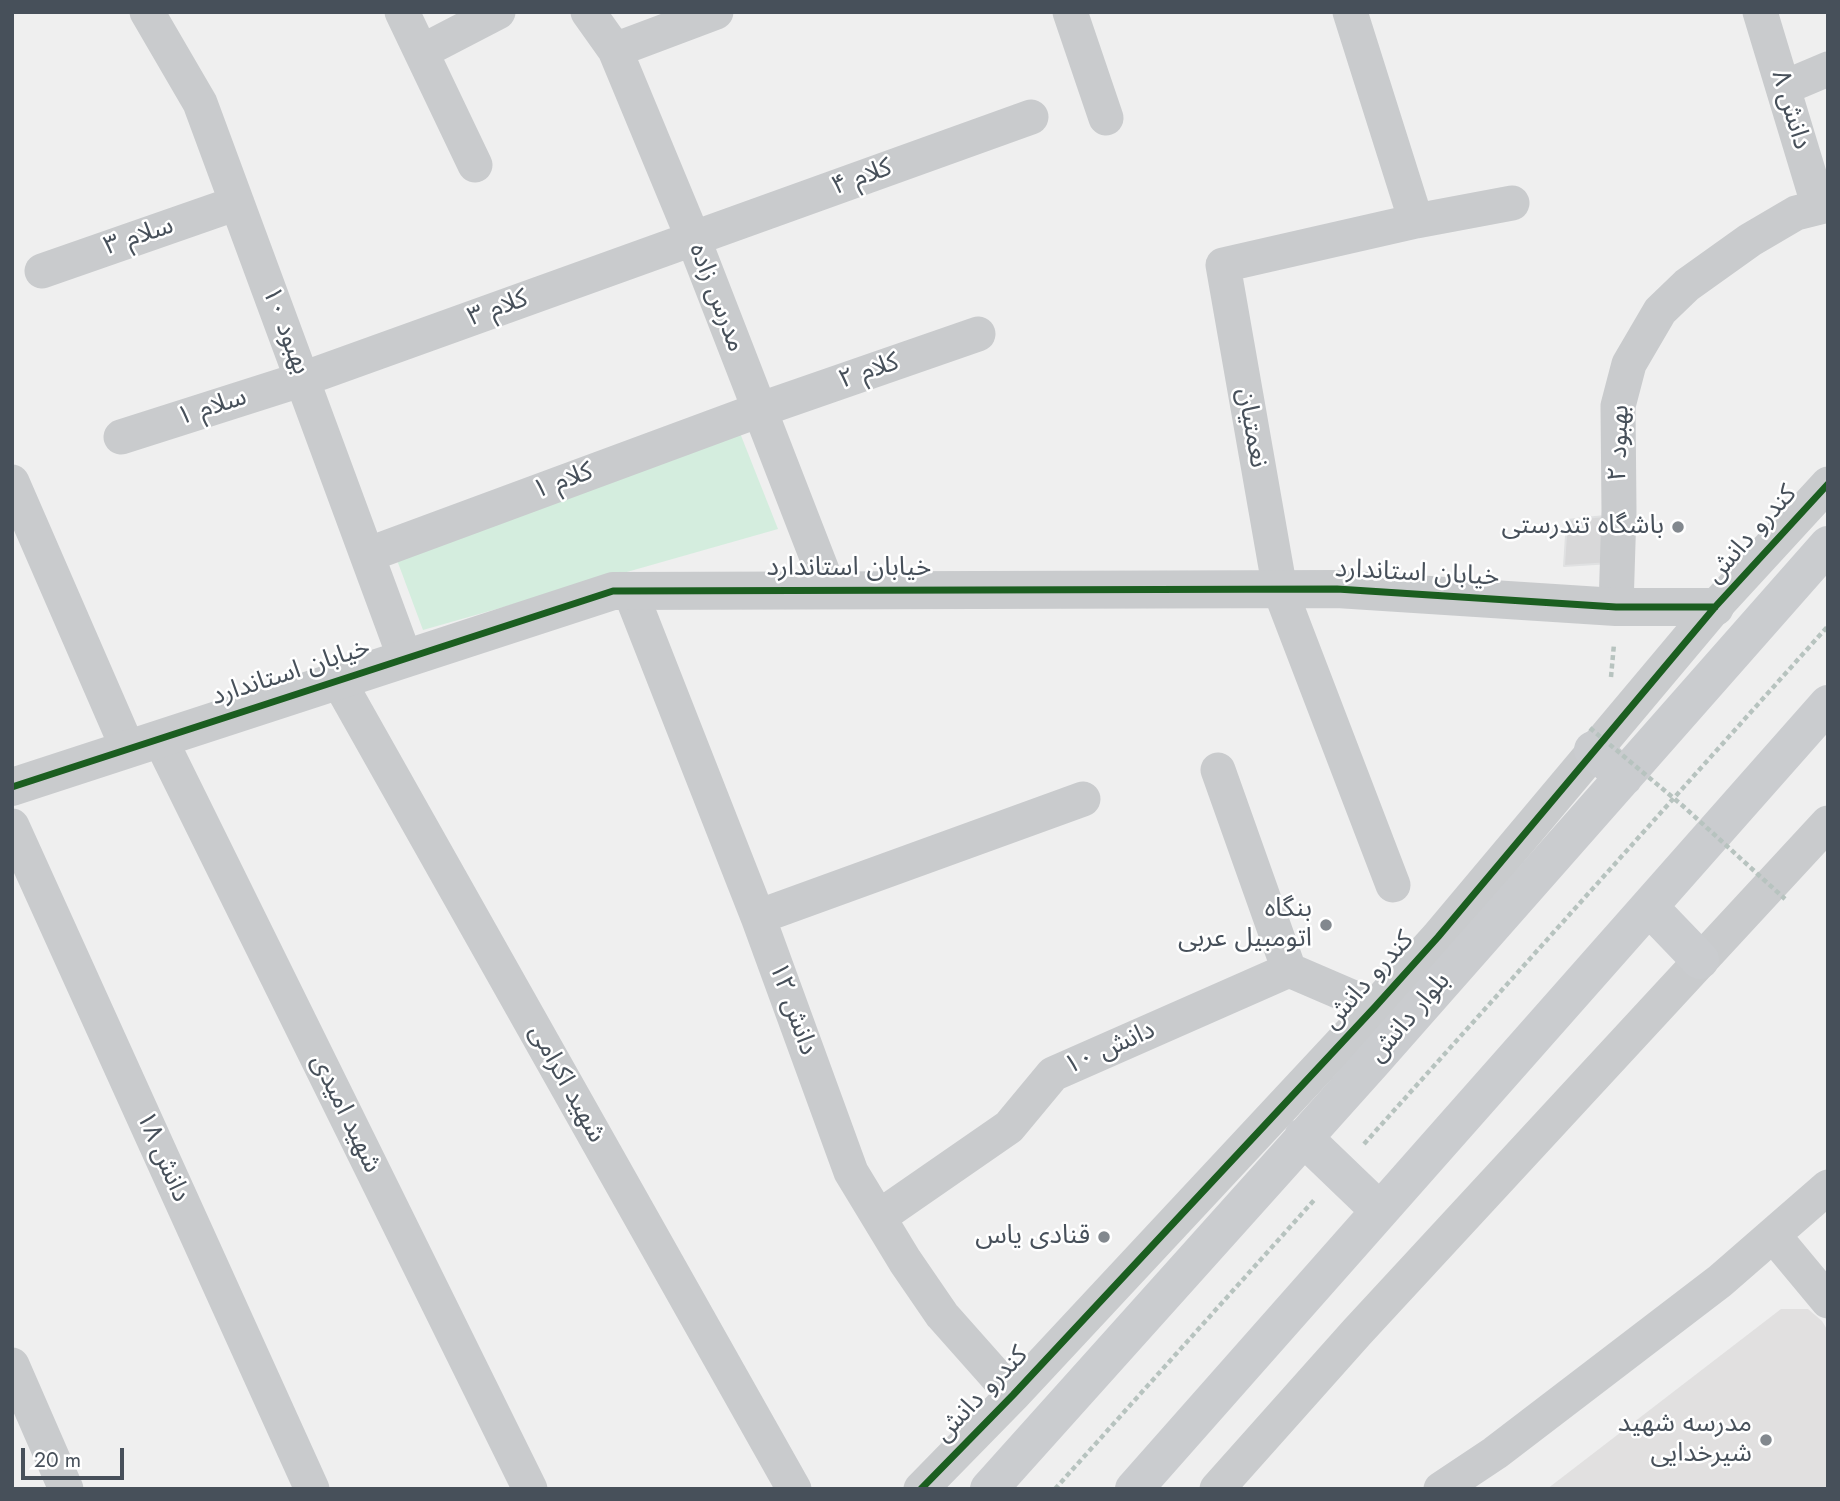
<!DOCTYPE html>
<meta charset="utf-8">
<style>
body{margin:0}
#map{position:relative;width:1840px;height:1501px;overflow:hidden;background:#efefef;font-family:Jost,sans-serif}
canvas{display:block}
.frame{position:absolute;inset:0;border:14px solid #47505a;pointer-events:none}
.scale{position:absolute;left:21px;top:1448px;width:103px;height:32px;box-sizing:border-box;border:4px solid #47505a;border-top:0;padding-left:9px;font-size:21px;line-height:24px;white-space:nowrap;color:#47505a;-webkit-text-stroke:5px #fff;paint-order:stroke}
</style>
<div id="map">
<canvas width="1840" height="1501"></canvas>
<div class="frame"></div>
<div class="scale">20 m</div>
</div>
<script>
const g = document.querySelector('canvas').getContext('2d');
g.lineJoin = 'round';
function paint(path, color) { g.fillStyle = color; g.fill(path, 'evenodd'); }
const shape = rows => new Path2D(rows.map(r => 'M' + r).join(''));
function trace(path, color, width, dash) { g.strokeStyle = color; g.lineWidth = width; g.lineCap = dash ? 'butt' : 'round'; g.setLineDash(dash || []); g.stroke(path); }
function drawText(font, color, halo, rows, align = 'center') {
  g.font = font + ' Jost,"Noto Sans Arabic",sans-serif'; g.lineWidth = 5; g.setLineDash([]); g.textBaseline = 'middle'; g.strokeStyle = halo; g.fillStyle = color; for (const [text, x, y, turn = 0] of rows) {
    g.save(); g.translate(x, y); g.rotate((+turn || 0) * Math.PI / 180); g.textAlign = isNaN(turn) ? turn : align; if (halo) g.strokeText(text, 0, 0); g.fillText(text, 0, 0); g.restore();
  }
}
const education = shape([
 [1781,1309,1808,1309,1822,1321,1828,1331,1828,1489,1547,1489]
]);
const green = shape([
 [738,428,778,529,423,630,394,552]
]);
const building = shape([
 [1614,515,1611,563,1564,566,1567,520,1614,515]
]);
const path = shape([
 [1611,677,1614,644],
 [1364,1144,1828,626],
 [1055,1489,1316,1198]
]);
const minor = shape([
 [147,12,200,103,405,658],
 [402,12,475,165],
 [588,12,615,50,693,238,830,591],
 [1070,12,1106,118],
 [1350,12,1416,221],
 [1760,12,1819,207],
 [615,50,716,12],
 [421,52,498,12],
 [1783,88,1828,69],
 [42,271,237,203],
 [121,437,303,379,1031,117],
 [12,482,128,749],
 [367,555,759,410,978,334],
 [630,591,758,917,851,1172,905,1261,942,1315,1013,1395],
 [1616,607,1619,511,1618,406,1629,364,1660,311,1687,285,1750,240,1796,213,1828,205],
 [338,680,794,1489],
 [160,739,530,1489],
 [1218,770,1289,970],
 [12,826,312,1489],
 [1393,885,1280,590,1223,265,1416,221,1512,203],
 [758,917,1083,799],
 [879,1217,1009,1127,1053,1074,1289,970,1375,1007],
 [1773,1235,1828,1301],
 [12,1365,66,1489],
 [921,1489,1013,1395,1375,1007,1438,937,1715,607,1828,484],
 [1217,1489,1357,1332,1828,823],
 [1441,1489,1495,1453,1720,1281,1828,1187]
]);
const tertiary = shape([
 [12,787,613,591,1337,589,1616,607,1715,607]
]);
const secondary = shape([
 [1593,750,1624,777],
 [1649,907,1700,960],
 [1303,1137,1379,1210],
 [989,1489,1373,1061,1828,545],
 [1134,1489,1828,704]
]);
const pathBridge = shape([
 [1590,728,1683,806,1785,899]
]);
const cycleway = shape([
 [12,787,613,591,1337,589,1616,607,1715,607],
 [921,1489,1013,1395,1375,1007,1438,937,1715,607,1828,484]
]);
const markers = [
 [1678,527,7,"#82888e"],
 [1326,925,7,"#82888e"],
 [1104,1237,7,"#82888e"],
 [1766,1440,7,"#82888e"]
];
const streetNames = [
 ["دانش ۸",1790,110,73],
 ["کلام ۴",862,178,-20],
 ["سلام ۳",139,237,-19],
 ["مدرس زاده",716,298,69],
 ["کلام ۳",498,309,-20],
 ["بهبود ۱۰",285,331,69],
 ["کلام ۲",869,372,-19],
 ["سلام ۱",212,408,-18],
 ["نعمتیان",1251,428,80],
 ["بهبود ۲",1620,443,-88],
 ["کلام ۱",563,482,-20],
 ["کندرو دانش",1752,535,-48],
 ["خیابان استاندارد",849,569],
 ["خیابان استاندارد",1417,574,3],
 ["خیابان استاندارد",291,673,-18],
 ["کندرو دانش",1369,981,-48],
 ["دانش ۱۲",792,1009,70],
 ["بلوار دانش",1410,1018,-49],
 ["دانش ۱۰",1110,1049,-24],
 ["شهید اکرامی",566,1084,61],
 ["شهید امیدی",345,1114,64],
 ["دانش ۱۸",162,1157,66],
 ["کندرو دانش",982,1395,-46]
];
const poiNames = [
 ["باشگاه تندرستی",1664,527],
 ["بنگاه",1312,910],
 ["اتومبیل عربی",1312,940],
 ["قنادی یاس",1090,1237],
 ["مدرسه شهید",1752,1425],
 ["شیرخدایی",1752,1455]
];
paint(education, '#e1e0e0');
paint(green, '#d4edde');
paint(building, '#d8d8d9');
trace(building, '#e0e1e2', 2);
trace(path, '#b7c3bf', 4.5, [5, 3.5]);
trace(minor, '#c9cbcd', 35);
trace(tertiary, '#c9cbcd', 38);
trace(secondary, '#cacccf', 38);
trace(pathBridge, '#b7c3bf', 4.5, [5, 3.5]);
trace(cycleway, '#1b5e20', 7);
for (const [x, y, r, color] of markers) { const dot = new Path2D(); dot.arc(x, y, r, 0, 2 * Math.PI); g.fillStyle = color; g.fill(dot); trace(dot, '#fff', 2.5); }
drawText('26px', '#47505a', '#fff', streetNames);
drawText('26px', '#47505a', '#fff', poiNames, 'right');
</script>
